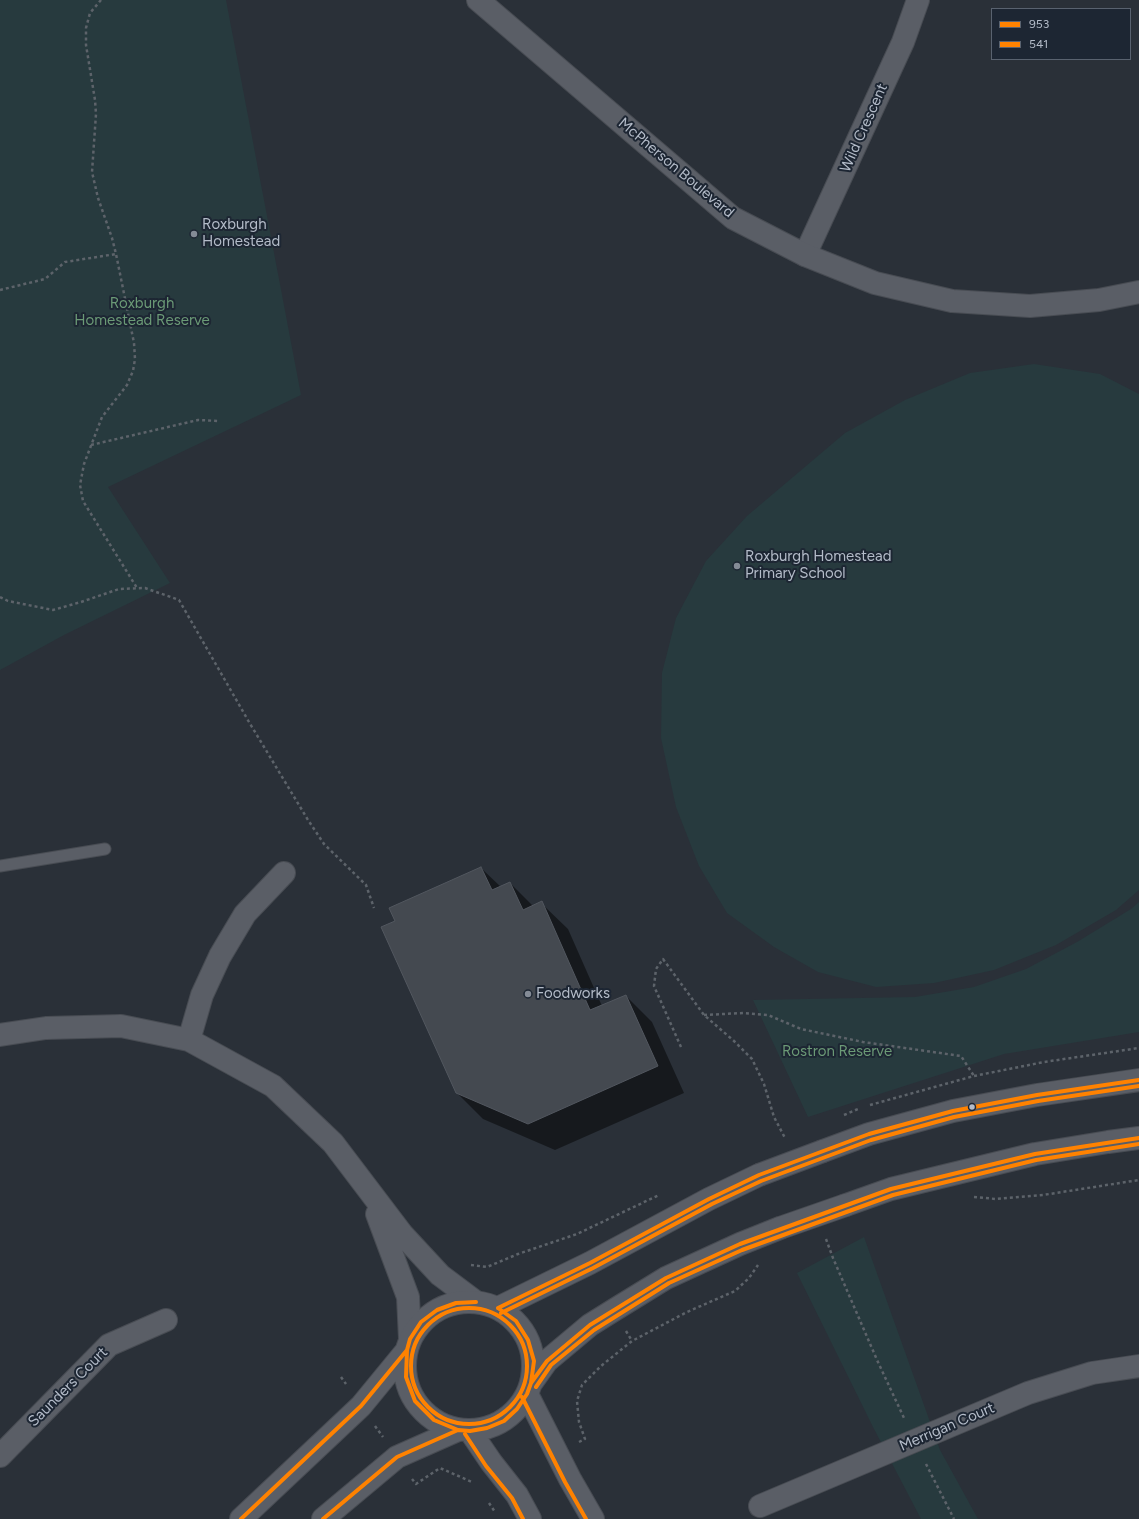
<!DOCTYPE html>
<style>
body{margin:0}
#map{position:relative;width:1139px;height:1519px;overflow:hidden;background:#2a3038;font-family:Figtree,sans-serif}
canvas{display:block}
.legend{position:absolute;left:991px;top:8px;width:140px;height:52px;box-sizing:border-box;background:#1d2633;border:1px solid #59626f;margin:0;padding:5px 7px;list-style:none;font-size:12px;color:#b4bcc9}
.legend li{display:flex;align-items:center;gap:8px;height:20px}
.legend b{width:20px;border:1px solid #59626f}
</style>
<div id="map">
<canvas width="1139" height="1519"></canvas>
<ul class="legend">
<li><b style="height:5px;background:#ff8200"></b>953</li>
<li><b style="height:5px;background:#ff8200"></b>541</li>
</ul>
</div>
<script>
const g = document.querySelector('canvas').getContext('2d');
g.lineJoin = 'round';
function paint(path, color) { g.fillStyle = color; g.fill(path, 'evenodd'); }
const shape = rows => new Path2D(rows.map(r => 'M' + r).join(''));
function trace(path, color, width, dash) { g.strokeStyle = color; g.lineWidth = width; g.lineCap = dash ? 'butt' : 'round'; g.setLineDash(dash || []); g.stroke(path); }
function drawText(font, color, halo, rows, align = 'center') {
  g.font = font + ' Figtree,sans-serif'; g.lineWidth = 4; g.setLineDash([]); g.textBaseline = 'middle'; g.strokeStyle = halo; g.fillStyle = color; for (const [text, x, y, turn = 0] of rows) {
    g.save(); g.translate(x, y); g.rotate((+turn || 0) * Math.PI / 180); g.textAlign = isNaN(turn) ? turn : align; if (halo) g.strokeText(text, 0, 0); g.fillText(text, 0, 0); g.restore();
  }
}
const green = shape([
 [0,0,226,0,301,395,108,487,170,583,64,635,0,670],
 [1034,364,1100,374,1139,394,1139,890,1116,910,1056,945,994,970,934,983,876,987,818,972,774,947,727,913,699,866,676,807,661,738,662,673,676,618,706,561,747,516,845,433,905,400,970,373],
 [1139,902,1139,1032,1004,1054,808,1117,753,1000,915,997,974,987,1026,969,1077,942,1131,909],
 [864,1237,940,1450,978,1519,921,1519,873,1427,797,1273]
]);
const shadow = shape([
 [481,868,501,887,510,883,533,906,541,903,568,929,602,1006,626,996,652,1022,684,1093,555,1150,483,1119,457,1093,396,921]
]);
const building = shape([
 [481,867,492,890,510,882,523,910,542,901,590,1010,626,995,658,1066,528,1124,456,1093,381,927,395,921,389,908,481,867]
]);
const path = shape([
 [101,0,90,13,86,28,86,45,95,100,96,114,92,172,98,198,112,238,116,254,134,343,135,359,133,371,127,385,102,417,84,464,80,485,83,501,137,588],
 [0,290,45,279,65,262,116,254],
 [91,445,198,420,219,421],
 [0,597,8,601,53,610,81,602,119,589,145,588,179,600,249,722,308,820,324,844,366,885,374,908],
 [704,1015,743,1013,768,1015,801,1029,863,1042,961,1056,974,1076],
 [681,1047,654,986,656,969,663,959,704,1015,734,1041,752,1059,764,1084,774,1117,785,1138],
 [870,1105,974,1076,1044,1062,1139,1048],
 [844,1115,858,1109],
 [974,1197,996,1199,1043,1195,1139,1180],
 [826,1239,833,1258,877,1360,904,1418],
 [471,1265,487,1267,518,1254,577,1234,659,1195],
 [626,1331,632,1341],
 [341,1377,346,1384],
 [375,1426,383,1437],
 [579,1442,585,1439,579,1422,577,1401,582,1385,601,1366,632,1341,687,1312,735,1291,749,1278,758,1265],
 [926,1464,954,1519],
 [412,1479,416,1484,440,1468,472,1482],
 [489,1503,495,1512]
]);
const service = shape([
 [0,866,105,849]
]);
const minor = shape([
 [805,255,903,42,918,0],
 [0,1035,46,1028,121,1026,189,1040,273,1086,333,1143,402,1234,440,1275,476,1302],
 [189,1040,202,995,220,956,245,914,284,873],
 [377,1214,408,1297,410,1339],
 [0,1456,109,1345,166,1320],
 [760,1506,1028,1393,1092,1373,1139,1366]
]);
const tertiary = shape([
 [478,0,733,218,805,255,875,283,952,301,1030,306,1099,300,1139,292],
 [823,1151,869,1134,953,1111,1037,1095,1139,1080],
 [846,1205,891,1189,1035,1154,1108,1142,1139,1138],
 '405 1366a64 64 0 1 1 128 0a64 64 0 1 1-128 0Z',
 [498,1308,590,1263,709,1199,759,1175],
 [532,1382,547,1361,590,1325,614,1310,666,1278,740,1244,780,1228],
 [527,1394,570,1479,593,1519],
 [470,1431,491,1462,517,1495,530,1519],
 [241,1519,361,1406,407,1350],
 [323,1519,397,1457,458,1430]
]);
const tertiaryBridge = shape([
 [759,1175,823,1151],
 [780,1228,846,1205]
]);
const bus1 = shape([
 [476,1302,456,1303,437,1310,421,1322,410,1339,407,1350,406,1377,415,1401,434,1420,458,1430,470,1431,487,1428,504,1421,517,1409,527,1394,531,1383,534,1361,528,1340,516,1321,498,1308],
 [498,1308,590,1263,709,1199,759,1175,869,1134,953,1111,1037,1095,1139,1080],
 [531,1383,547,1361,590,1325,666,1278,740,1244,891,1189,1035,1154,1139,1138],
 [241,1519,361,1406,407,1350],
 [323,1519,397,1457,458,1430]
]);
const bus2 = shape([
 '411 1366a58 58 0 1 1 116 0a58 58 0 1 1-116 0Z',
 [501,1313,593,1268,712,1204,761,1181,871,1140,954,1117,1038,1101,1139,1086],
 [536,1387,551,1365,594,1330,669,1283,742,1250,893,1195,1036,1160,1139,1144],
 [522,1397,565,1482,586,1519],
 [465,1434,486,1466,512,1498,523,1519]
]);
const markers = [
 [194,234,4,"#848b96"],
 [737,566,4,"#848b96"],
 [528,994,4,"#848b96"],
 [972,1107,3.5,"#b4bcc9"]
];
const streetNames = [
 ["Wild Crescent",864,128,-66],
 ["McPherson Boulevard",676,168,40],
 ["Saunders Court",68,1387,-45],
 ["Merrigan Court",947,1427,-23]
];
const poiNames = [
 ["Roxburgh",202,225],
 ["Homestead",202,242],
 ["Roxburgh Homestead",745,557],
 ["Primary School",745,574],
 ["Foodworks",536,994]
];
const parkNames = [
 ["Roxburgh",142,304],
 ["Homestead Reserve",142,321],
 ["Rostron Reserve",837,1052]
];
paint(green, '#273a3e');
paint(shadow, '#0007');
paint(building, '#444950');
trace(building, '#52575f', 1);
trace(service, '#484c53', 13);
trace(minor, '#484c53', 24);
trace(tertiary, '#484c53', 24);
trace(path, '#5d636a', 2.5, [3, 3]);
trace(service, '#5a5e66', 11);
trace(minor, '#5a5e66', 22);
trace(tertiary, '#5a5e66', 22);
trace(tertiaryBridge, '#484c53', 24, []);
trace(tertiaryBridge, '#5a5e66', 22);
trace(bus1, '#ff8200', 4);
trace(bus2, '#ff8200', 4);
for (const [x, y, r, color] of markers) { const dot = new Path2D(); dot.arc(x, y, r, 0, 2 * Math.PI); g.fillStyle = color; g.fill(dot); trace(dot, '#1d2633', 1.5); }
drawText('15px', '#b4bcc9', '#1d2633', streetNames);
drawText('15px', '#b4bcc9', '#1d2633', poiNames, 'left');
drawText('15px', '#6b9a76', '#1d2633', parkNames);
</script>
